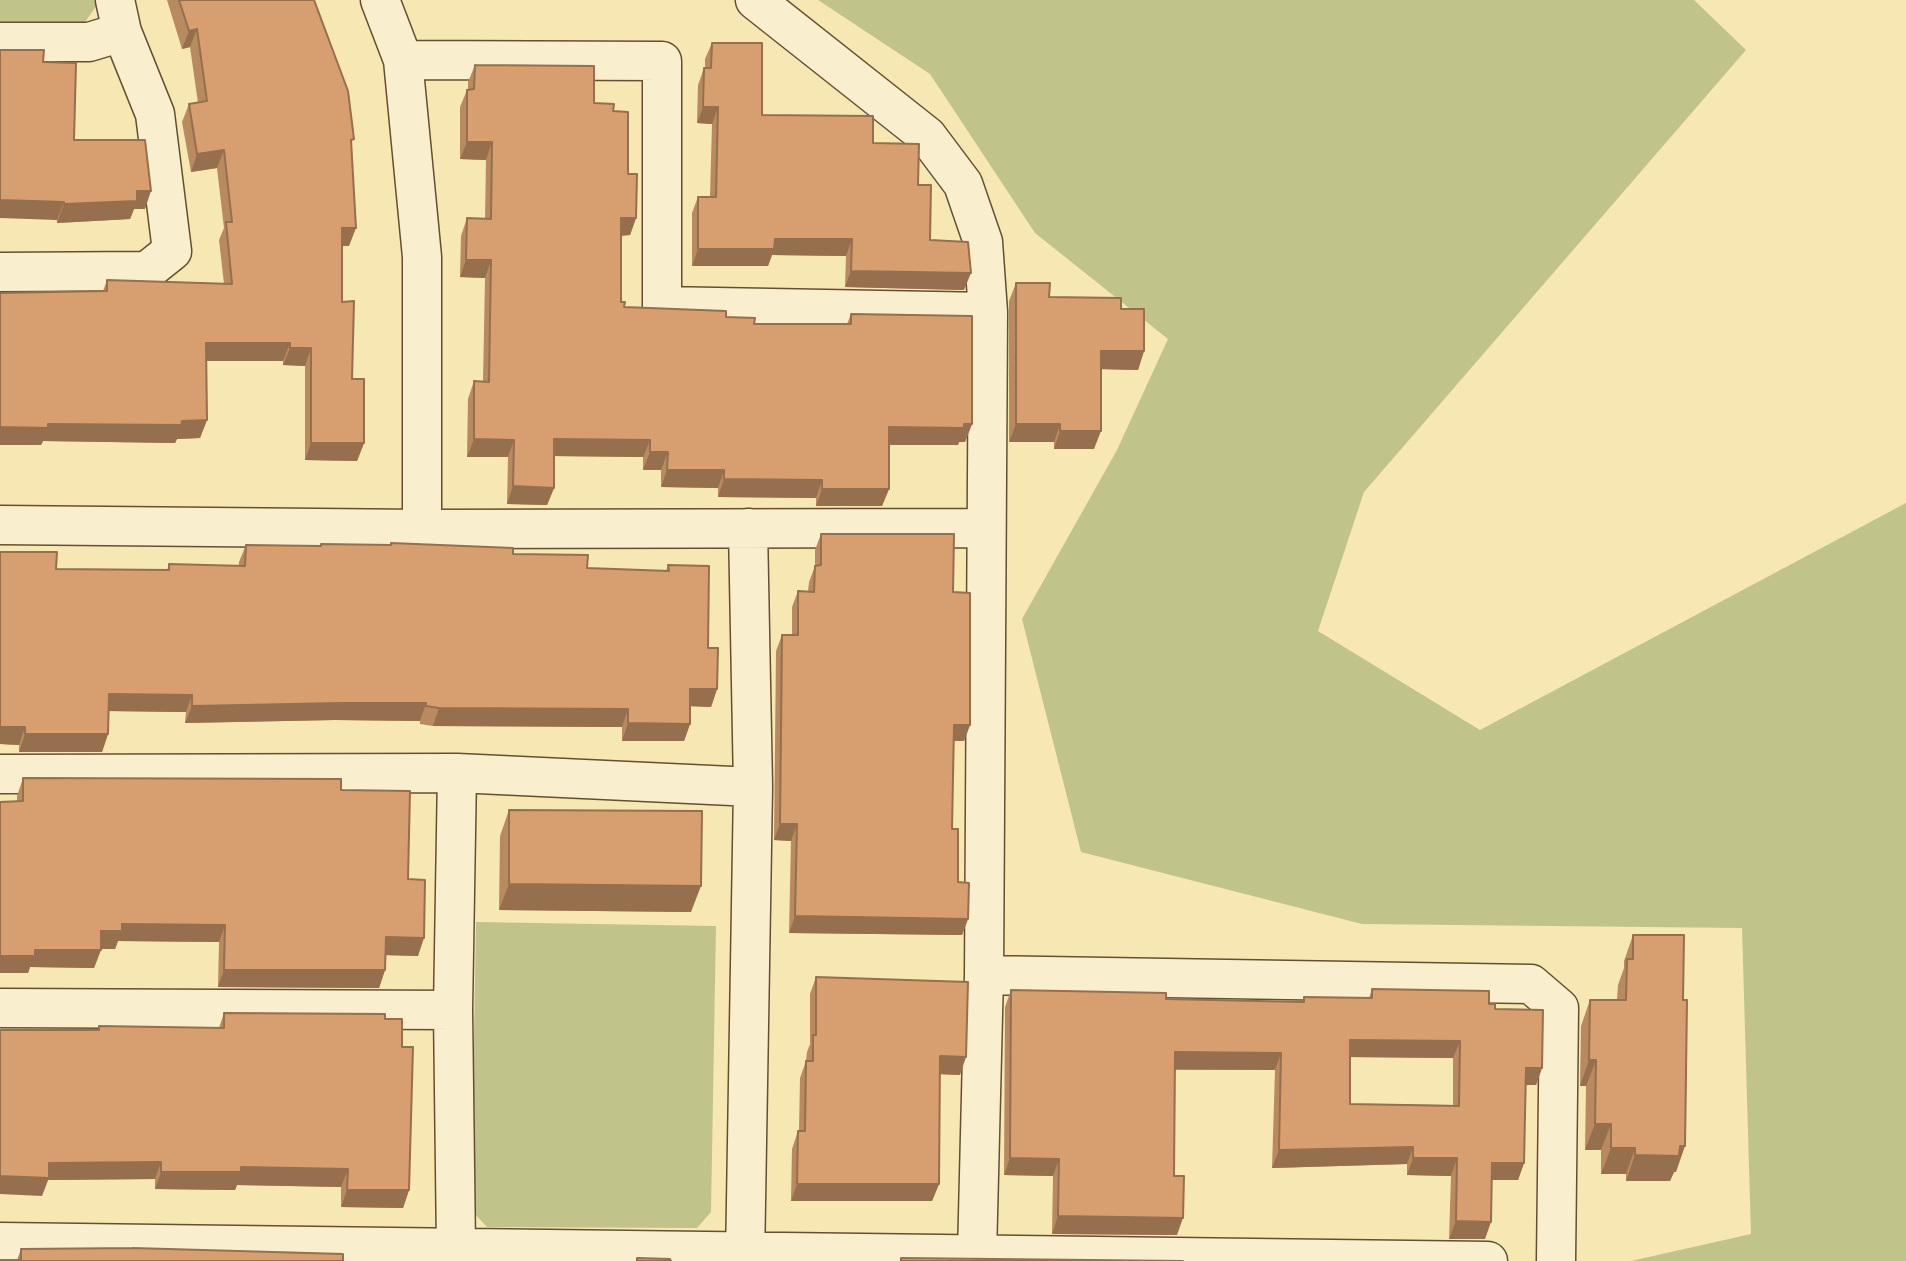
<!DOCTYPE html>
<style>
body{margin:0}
canvas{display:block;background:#f6e7b3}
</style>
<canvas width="1906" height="1261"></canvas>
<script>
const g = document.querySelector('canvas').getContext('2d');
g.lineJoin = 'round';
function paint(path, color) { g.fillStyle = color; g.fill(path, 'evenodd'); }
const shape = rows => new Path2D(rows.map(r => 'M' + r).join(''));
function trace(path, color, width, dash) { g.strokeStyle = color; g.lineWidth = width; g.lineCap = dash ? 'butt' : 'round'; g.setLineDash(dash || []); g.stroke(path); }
const green = shape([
 [0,0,94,0,97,5,83,25,0,25],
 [818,0,1694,0,1746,50,1364,492,1318,631,1480,730,1906,503,1906,1261,1631,1261,1751,1234,1742,928,1362,924,1081,852,1022,619,1117,450,1168,339,1035,233,930,74],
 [476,922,716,926,711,1212,697,1228,487,1227,471,1210]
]);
const minor = shape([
 [380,0,403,60,422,257,422,529],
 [755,0,927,136,963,184,983,242,988,312,984,975,977,1255],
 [0,42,89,42,122,32],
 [403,60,662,61,662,306,988,312],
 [0,272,147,271,172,251,155,114,122,32,115,0],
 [0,525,422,529,985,528],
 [0,774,457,773,753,787],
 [984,975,1531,984,1559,1008,1556,1261],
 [0,1008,453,1010],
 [0,1242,1488,1261],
 [456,1248,453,1010,457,773],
 [745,1261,753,787,748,528]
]);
const wall = shape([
 [167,0,314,0,351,147,349,246,342,246,342,302,352,379,364,443,357,461,305,460,305,366,283,365,283,361,206,361,207,420,200,438,177,439,175,443,43,441,41,445,0,445,0,293,103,291,107,280,224,284,219,240,224,228,217,168,191,172,182,122,189,104,198,103,190,47,182,49],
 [712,43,762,115,873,143,918,185,930,240,964,290,845,287,846,256,772,255,768,266,692,266,692,213,698,197,710,197,712,124,697,123,698,85,704,68,705,68,705,59],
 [43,62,74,140,145,209,134,209,130,219,57,223],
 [475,65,594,103,613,111,636,218,630,235,621,236,621,302,624,307,726,317,754,324,847,324,851,314,972,424,965,442,959,442,958,445,889,445,889,489,882,506,816,506,816,498,718,497,718,488,661,487,661,470,643,470,643,457,554,456,554,488,547,505,507,504,508,457,467,457,468,399,474,381,483,382,485,278,460,277,461,236,467,218,485,219,486,160,460,159,460,107,467,90,468,90,468,82],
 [1016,283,1049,297,1121,309,1144,351,1138,370,1101,369,1094,449,1054,449,1054,442,1009,442,1009,301],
 [821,534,953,592,970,725,964,741,954,741,952,829,958,882,968,919,962,935,789,933,791,841,774,840,776,651,782,635,792,635,792,607,798,591,808,591,809,582,815,566,815,550],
 [391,543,513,554,587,568,666,571,668,565,708,648,717,689,711,707,690,706,690,724,684,741,622,741,622,727,433,726,420,724,420,721,335,720,185,723,186,712,109,711,108,734,102,752,19,752,19,745,0,744,0,552,56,569,167,570,169,564,239,566,239,562,246,545,320,546,321,544,390,545],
 [23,778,341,790,408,879,418,956,386,955,385,970,379,988,218,987,219,942,118,941,115,949,101,949,94,968,30,967,28,973,0,973,0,802,17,801,17,796],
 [509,810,691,912,499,910,500,836],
 [1633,935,1676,1172,1674,1172,1670,1181,1626,1181,1626,1174,1601,1174,1601,1150,1585,1150,1586,1086,1580,1086,1581,1026,1590,1000,1617,1000,1618,985,1624,968,1624,961],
 [816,977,960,1075,940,1074,939,1184,932,1201,791,1201,792,1149,798,1131,799,1131,800,1078,806,1061,807,1052,810,1044,810,994],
 [1372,989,1489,1004,1495,1009,1542,1068,1536,1085,1526,1085,1524,1163,1518,1180,1492,1180,1485,1239,1449,1239,1451,1176,1407,1175,1407,1164,1272,1168,1275,1070,1175,1070,1174,1176,1177,1235,1052,1234,1053,1176,1004,1175,1005,1007,1011,990,1166,999,1302,1002,1304,997,1369,998],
 [1350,1057,1453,1058,1453,1105,1350,1104],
 [224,1013,385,1019,402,1047,409,1190,403,1208,341,1207,341,1187,237,1185,235,1190,155,1189,155,1179,48,1180,42,1196,99,1026,219,1028],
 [21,1249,343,1261,17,1260]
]);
const shadedWall = shape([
 [197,29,190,47,182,49,189,31],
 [703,107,718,107,712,124,697,123],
 [467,142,492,142,486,160,460,159],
 [224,150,217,168,191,172,197,154],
 [137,191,151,191,145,209,134,209,130,219,57,223,64,204],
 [0,200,64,202,57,220,0,218],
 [621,218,636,218,630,235,615,236],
 [342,228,356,228,349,246,335,246],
 [775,239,852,239,846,256,772,255,768,266,692,266,698,249],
 [466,260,491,260,485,278,460,277],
 [851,271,971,273,964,290,845,287],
 [206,343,290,343,283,361,200,361],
 [290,348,311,348,305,366,283,365],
 [1101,351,1144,351,1138,370,1095,369],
 [207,420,200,438,177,439,175,443,43,441,41,445,0,445,0,427,48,424],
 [972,424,965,442,959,442,958,445,883,445,889,427],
 [1016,424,1060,424,1054,442,1009,442],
 [1060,431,1101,431,1094,449,1054,449],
 [474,439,514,440,508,457,467,457],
 [554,439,650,440,643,457,548,456],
 [311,443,364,443,357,461,305,460],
 [650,452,668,452,661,470,643,470],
 [667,470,724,470,718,488,661,487],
 [724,479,822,480,816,498,718,497],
 [513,486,554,488,547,505,507,504],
 [822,489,889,489,882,506,816,506],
 [690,689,717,689,711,707,684,706],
 [109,694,192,695,186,712,102,711],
 [341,703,426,703,420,721,335,720,185,723,192,706],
 [439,708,628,709,622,727,433,726],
 [628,723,690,724,684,741,622,741],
 [954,725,970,725,964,741,948,741],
 [0,727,25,727,19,745,0,744],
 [25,734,108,734,102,752,19,752],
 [780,824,797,824,791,841,774,840],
 [509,884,701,886,691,912,499,910],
 [795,916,968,919,962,935,789,933],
 [122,924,225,925,219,942,118,941,115,949,95,949,101,931],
 [386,937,424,938,418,956,380,955],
 [35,950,101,950,94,968,30,967,28,973,0,973,0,956],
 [224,970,385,970,379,988,218,987],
 [1350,1040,1460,1041,1453,1058,1344,1057],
 [1175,1052,1281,1053,1275,1070,1169,1069],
 [940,1056,966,1057,960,1075,934,1074],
 [1589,1060,1596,1060,1586,1086,1580,1086],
 [1526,1068,1542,1068,1536,1085,1520,1085],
 [1595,1124,1611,1124,1601,1150,1585,1150],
 [1680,1146,1685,1146,1676,1172,1674,1172,1670,1181,1626,1181,1635,1155],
 [1413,1147,1407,1164,1272,1168,1279,1150],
 [1611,1148,1635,1148,1626,1174,1601,1174],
 [1010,1158,1059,1159,1053,1176,1004,1175],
 [1413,1158,1457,1158,1451,1176,1407,1175],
 [161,1162,155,1179,48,1180,42,1196,0,1194,0,1176,49,1163],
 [1492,1163,1524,1163,1518,1180,1486,1180],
 [241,1167,348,1169,341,1187,237,1185,235,1190,155,1189,161,1172],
 [797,1184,939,1184,932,1201,791,1201],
 [347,1190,409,1190,403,1208,341,1207],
 [1058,1216,1183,1218,1177,1235,1052,1234],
 [1456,1221,1491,1222,1485,1239,1449,1239]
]);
const building = shape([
 [179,0,314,0,348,91,354,139,351,140,356,228,342,228,342,302,354,301,352,379,364,379,364,443,311,443,311,348,290,348,290,343,206,343,207,420,182,421,181,425,48,424,48,428,0,427,0,293,107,291,107,280,232,284,226,222,232,222,224,150,197,154,189,104,207,101,197,29,189,31,179,0],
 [712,43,762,43,762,115,873,116,873,143,919,144,918,185,931,185,930,240,968,242,971,273,851,271,852,239,775,239,774,249,698,249,698,197,716,197,718,107,703,107,704,68,711,68,712,43],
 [0,50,44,50,43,62,76,63,74,140,145,140,151,191,137,191,137,201,64,204,64,202,0,200,0,50],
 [475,65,594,66,594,103,614,104,613,111,628,112,628,174,637,174,636,218,621,218,621,302,625,302,624,307,726,311,726,317,755,318,754,324,851,324,851,314,972,316,972,424,964,424,964,428,889,427,889,489,822,489,822,480,724,479,724,470,667,470,668,452,650,452,650,440,554,439,554,488,513,486,514,440,474,439,474,381,489,382,491,260,466,260,467,218,491,219,492,142,467,142,467,90,474,89,475,65],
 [1016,283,1050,283,1049,297,1121,298,1121,309,1144,309,1144,351,1101,351,1101,431,1060,431,1060,424,1016,424,1016,283],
 [821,534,954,534,953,592,970,593,970,725,954,725,952,829,958,829,958,882,969,883,968,919,795,916,797,824,780,824,782,635,798,635,798,591,814,592,815,566,821,565,821,534],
 [391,543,513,548,513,554,588,555,587,568,669,571,668,565,709,566,708,648,718,648,717,689,690,689,690,724,628,723,628,709,439,708,426,706,426,703,341,703,192,706,192,695,109,694,108,734,25,734,25,727,0,727,0,552,57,552,56,569,169,570,169,564,245,566,246,545,321,546,321,544,391,545,391,543],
 [23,778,341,779,341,790,410,791,408,879,425,880,424,938,386,937,385,970,224,970,225,925,122,924,122,931,101,931,101,950,35,950,35,956,0,956,0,802,23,801,23,778],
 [509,810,702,811,701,886,509,884,509,810],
 [1633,935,1684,935,1683,1000,1687,1000,1685,1146,1680,1146,1679,1156,1635,1155,1635,1148,1611,1148,1611,1124,1595,1124,1596,1060,1589,1060,1590,1000,1626,1000,1627,959,1633,959,1633,935],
 [816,977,968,982,966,1057,940,1056,939,1184,797,1184,798,1131,805,1131,806,1061,813,1061,813,1035,816,1035,816,977],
 [1372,989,1489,991,1489,1004,1495,1004,1495,1009,1543,1010,1542,1068,1526,1068,1524,1163,1492,1163,1491,1222,1456,1221,1457,1158,1413,1158,1413,1147,1279,1150,1281,1053,1175,1052,1174,1176,1184,1176,1183,1218,1058,1216,1059,1159,1010,1158,1011,990,1166,993,1166,999,1304,1002,1304,997,1372,998,1372,989],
 [1350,1040,1460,1041,1459,1106,1350,1104,1350,1040],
 [224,1013,385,1014,385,1019,402,1019,402,1047,413,1047,409,1190,347,1190,348,1169,241,1167,241,1172,161,1172,161,1162,49,1163,49,1178,0,1176,0,1030,99,1030,99,1026,224,1028,224,1013],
 [133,1248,343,1254,343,1261,0,1261,0,1260,21,1260,21,1249,133,1248],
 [637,1258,670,1259,671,1261,637,1261,637,1258],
 [901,1258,1183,1261,901,1261,901,1258]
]);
paint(green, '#c0c48a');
trace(minor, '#645031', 41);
trace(minor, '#f9efce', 38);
paint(wall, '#b9895f');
paint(shadedWall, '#966f4e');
paint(building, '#d79f6f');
trace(building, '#966f4e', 2);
</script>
